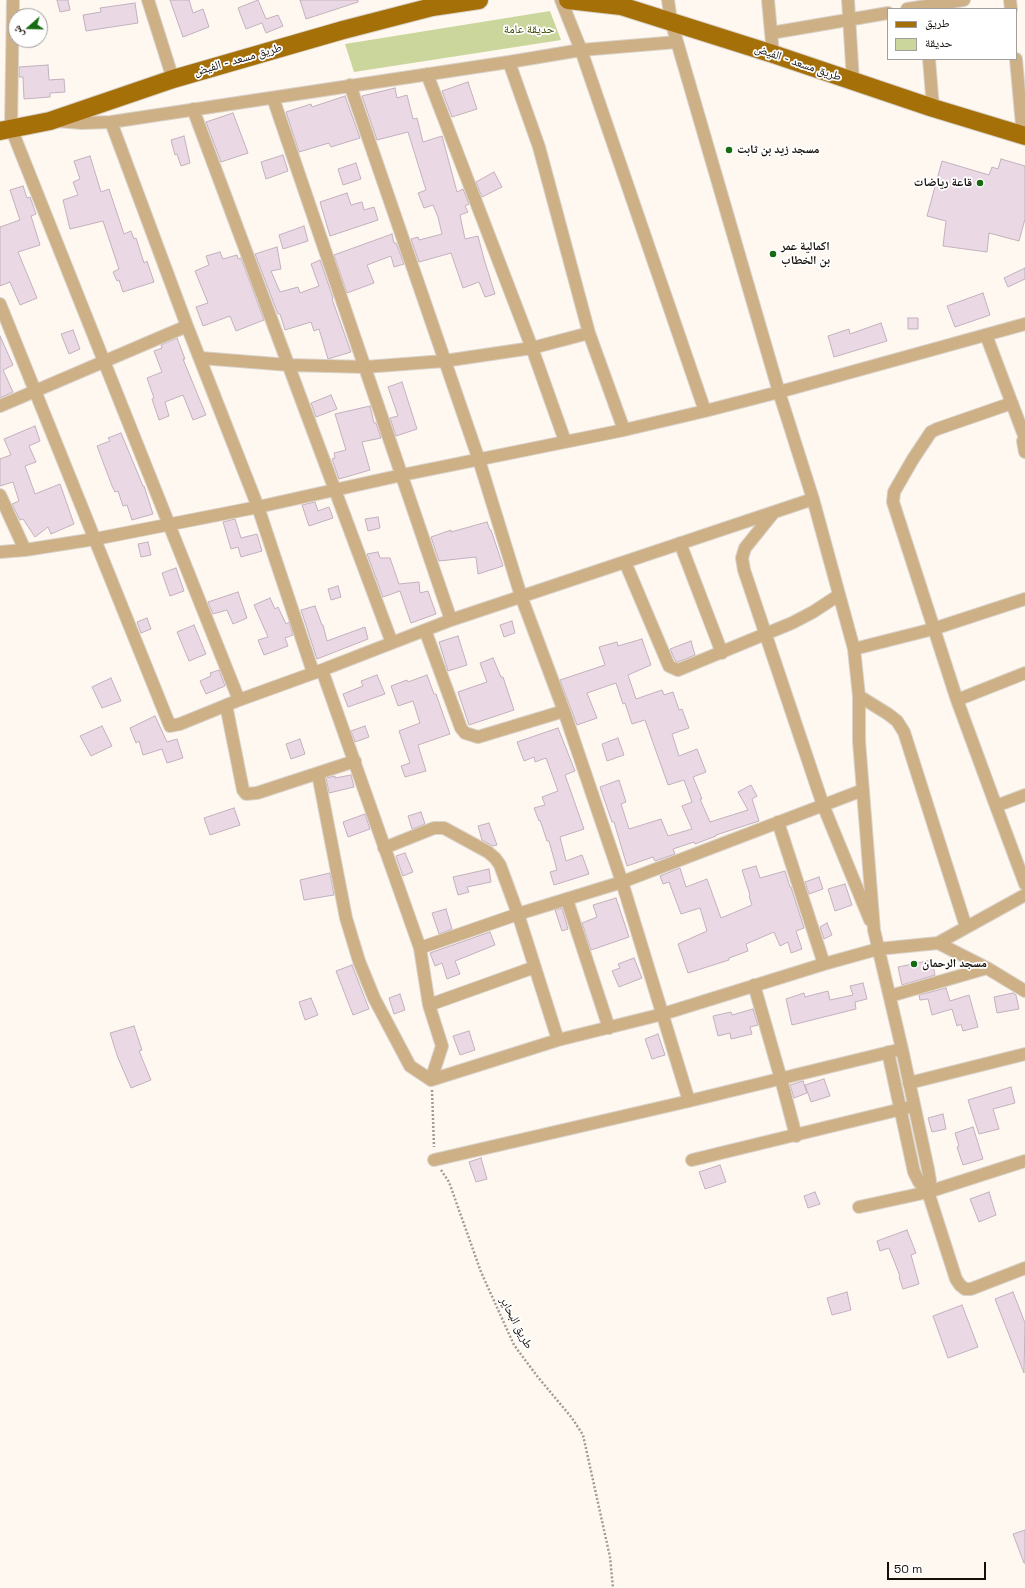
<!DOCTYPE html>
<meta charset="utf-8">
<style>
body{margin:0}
#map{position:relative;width:1025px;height:1588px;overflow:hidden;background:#fef8f1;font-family:"Space Grotesk","Noto Naskh Arabic",sans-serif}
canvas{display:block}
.legend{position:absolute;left:887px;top:8px;width:130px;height:52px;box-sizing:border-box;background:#fff;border:1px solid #a19f9d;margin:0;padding:5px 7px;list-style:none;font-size:12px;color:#140f0a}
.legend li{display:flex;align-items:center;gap:8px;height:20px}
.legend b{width:20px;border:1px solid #a19f9d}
.north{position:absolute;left:8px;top:8px;width:40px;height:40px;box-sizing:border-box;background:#fff;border:1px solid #a19f9d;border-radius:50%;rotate:250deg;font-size:11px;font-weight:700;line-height:16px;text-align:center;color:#140f0a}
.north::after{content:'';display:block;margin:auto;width:14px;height:18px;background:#176b12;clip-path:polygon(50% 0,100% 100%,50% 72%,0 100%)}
.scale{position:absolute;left:887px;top:1562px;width:99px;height:18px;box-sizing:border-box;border:2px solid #140f0a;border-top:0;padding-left:5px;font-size:12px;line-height:14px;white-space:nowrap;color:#140f0a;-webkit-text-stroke:3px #fff;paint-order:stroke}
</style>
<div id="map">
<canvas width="1025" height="1588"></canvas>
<ul class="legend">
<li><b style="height:5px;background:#a67009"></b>طريق</li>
<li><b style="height:11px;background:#cad69b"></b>حديقة</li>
</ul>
<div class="north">ش</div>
<div class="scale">50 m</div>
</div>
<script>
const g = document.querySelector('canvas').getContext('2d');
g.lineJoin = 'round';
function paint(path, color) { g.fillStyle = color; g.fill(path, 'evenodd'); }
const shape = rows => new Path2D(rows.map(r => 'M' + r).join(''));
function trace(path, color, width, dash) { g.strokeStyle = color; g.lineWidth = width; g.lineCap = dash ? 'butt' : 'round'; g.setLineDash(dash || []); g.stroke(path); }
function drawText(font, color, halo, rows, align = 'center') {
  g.font = font + ' "Space Grotesk","Noto Naskh Arabic",sans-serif'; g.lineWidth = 3.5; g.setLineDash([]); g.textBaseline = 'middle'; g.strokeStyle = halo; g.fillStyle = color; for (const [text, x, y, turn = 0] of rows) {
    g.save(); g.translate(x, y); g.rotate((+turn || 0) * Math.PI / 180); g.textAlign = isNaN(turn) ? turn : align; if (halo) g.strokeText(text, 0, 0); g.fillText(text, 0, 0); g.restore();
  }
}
const green = shape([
 [550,11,561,40,354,72,345,44]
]);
const building = shape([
 [57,0,68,0,70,10,60,12,57,0],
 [170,0,189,0,193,13,203,9,209,27,183,37,170,0],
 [258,0,266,19,278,15,283,26,266,33,262,23,246,29,238,8,258,0],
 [300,0,358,0,358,2,306,19,300,0],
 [135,3,138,23,86,31,83,15,101,12,100,8,135,3],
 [48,65,49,80,64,79,65,92,50,93,50,97,24,99,23,77,19,77,19,67,48,65],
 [468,82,477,109,452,117,442,91,468,82],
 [395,88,397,98,407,95,413,119,417,118,423,142,442,136,457,192,463,189,469,204,465,206,468,212,460,215,465,239,478,236,484,259,495,294,485,297,479,282,463,288,451,253,419,262,411,239,418,237,419,240,442,234,438,217,433,205,424,208,418,193,426,190,408,132,377,140,362,96,395,88],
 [345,96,360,138,331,147,329,143,299,152,286,112,311,104,312,107,345,96],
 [233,113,248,153,221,162,206,122,233,113],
 [184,136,190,163,181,166,177,154,175,155,171,140,184,136],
 [283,155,288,171,266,179,261,162,283,155],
 [90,156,101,192,109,189,124,234,131,231,134,239,136,238,144,263,147,261,154,282,123,292,119,280,117,281,113,272,119,269,103,221,70,229,63,200,78,195,73,182,80,179,74,161,90,156],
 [1001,159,1025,166,1025,219,1019,241,989,233,987,252,943,246,946,221,927,216,942,161,989,175,992,167,998,169,1001,159],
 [356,163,361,179,343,185,338,169,356,163],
 [494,172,502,187,482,197,476,182,494,172],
 [23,186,27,198,30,197,36,214,31,216,40,245,18,252,37,298,20,305,10,282,0,286,0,227,20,220,10,190,23,186],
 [347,193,351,205,362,202,364,210,374,207,378,220,330,236,320,202,347,193],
 [304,226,308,241,283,249,279,235,304,226],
 [392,234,394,243,396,243,404,264,394,267,391,256,367,265,374,283,347,293,334,255,392,234],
 [277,247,281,269,271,271,280,292,298,287,300,293,319,286,311,264,320,260,333,298,332,299,351,352,328,359,319,329,314,331,311,322,285,330,280,314,278,314,255,254,277,247],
 [220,252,223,259,237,255,238,259,241,258,264,320,236,331,230,316,203,326,196,307,208,303,195,271,209,265,206,256,220,252],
 [1025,268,1025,279,1008,287,1004,278,1025,268],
 [983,293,990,315,955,327,947,306,983,293],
 [908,318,918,318,918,329,908,329,908,318],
 [881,323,887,341,834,357,828,336,849,329,850,334,881,323],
 [73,330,80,349,69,354,61,334,73,330],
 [0,336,13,365,3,370,13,392,0,398,0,336],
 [177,338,185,359,183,359,206,415,193,420,183,395,165,402,169,416,159,420,152,399,154,398,147,378,162,372,154,351,162,348,161,345,177,338],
 [402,382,417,429,396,436,390,418,398,416,388,387,402,382],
 [331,395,337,409,316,417,311,403,331,395],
 [370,406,374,423,376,423,381,438,362,442,370,470,339,479,332,459,335,458,334,453,346,450,335,414,370,406],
 [35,426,40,441,29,446,36,462,25,466,35,494,60,484,74,524,51,534,48,527,35,537,23,519,20,520,12,504,19,501,13,482,0,486,0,459,11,455,4,439,35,426],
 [121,433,143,486,144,486,153,514,132,520,127,505,123,506,118,491,115,492,112,486,97,446,110,441,108,438,121,433],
 [315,502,318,511,329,507,333,518,309,526,302,505,315,502],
 [378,517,380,528,368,531,365,519,378,517],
 [235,519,241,538,257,534,262,551,241,557,238,547,231,549,223,522,235,519],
 [487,522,490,530,491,530,503,566,478,574,476,557,439,561,431,537,451,530,451,532,487,522],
 [148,542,151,555,141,557,138,544,148,542],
 [378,552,380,558,390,558,399,584,419,582,420,593,428,591,436,614,411,623,400,591,383,597,367,554,378,552],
 [176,568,184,591,170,596,162,573,176,568],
 [338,586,341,597,331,600,328,589,338,586],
 [238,592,247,618,233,624,227,610,213,614,208,602,238,592],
 [270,598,275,609,278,607,286,624,289,622,293,635,285,638,288,646,264,655,258,640,268,637,254,605,270,598],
 [315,606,322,625,323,625,327,641,365,627,368,639,317,659,301,610,315,606],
 [147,618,151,629,141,633,137,622,147,618],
 [512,621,515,633,504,637,500,625,512,621],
 [194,625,206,654,189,661,177,632,194,625],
 [458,636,467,665,448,671,439,642,458,636],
 [642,639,651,665,628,675,636,699,662,690,664,695,673,692,679,710,682,709,689,728,672,734,679,756,697,749,706,772,693,777,702,799,700,799,710,822,748,810,738,792,751,785,757,796,752,799,759,821,716,835,716,836,695,844,694,842,673,849,675,854,655,861,653,857,627,866,614,822,612,822,600,787,619,780,626,802,621,804,629,829,661,819,668,836,692,829,682,806,692,802,684,780,668,785,645,720,632,724,625,703,623,704,616,683,587,693,597,718,577,725,560,680,605,665,599,647,617,642,618,646,642,639],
 [691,641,695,655,678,662,675,660,670,649,691,641],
 [493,658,501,677,503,677,514,710,469,725,458,692,487,682,480,663,493,658],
 [219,670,225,686,206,694,200,681,211,676,210,673,219,670],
 [377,675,385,694,348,707,343,694,363,686,361,681,377,675],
 [427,675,434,694,436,694,450,734,418,745,426,771,405,777,401,766,410,763,399,731,420,723,413,701,398,706,391,686,407,680,408,682,427,675],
 [111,678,121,701,102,708,92,687,111,678],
 [155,716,167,742,177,739,183,758,167,763,162,749,143,755,139,741,136,743,130,728,155,716],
 [102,726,112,746,91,756,80,736,102,726],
 [365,726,369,737,355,742,351,731,365,726],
 [558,728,575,771,565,775,584,829,560,837,566,861,582,855,589,874,554,885,550,872,557,870,549,841,547,841,540,820,539,821,534,808,545,805,542,797,558,791,546,758,535,762,534,757,524,761,517,742,558,728],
 [618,738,624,755,607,761,602,744,618,738],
 [300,739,305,754,291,759,286,744,300,739],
 [351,775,354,787,329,793,326,778,335,776,335,778,351,775],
 [234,808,240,825,210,835,204,818,234,808],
 [421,812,425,824,412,829,408,816,421,812],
 [365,814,370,829,348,837,343,822,365,814],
 [489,823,497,845,493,846,482,840,478,826,489,823],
 [405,853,413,872,403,876,396,856,405,853],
 [756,866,760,878,785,871,790,887,791,887,804,928,796,931,802,949,791,953,788,942,780,946,774,932,746,944,748,951,729,958,729,960,688,973,678,944,707,931,700,908,681,914,669,882,663,884,660,876,680,868,686,887,707,879,721,918,752,905,749,896,750,895,742,870,756,866],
 [489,869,491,882,467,887,469,892,458,895,453,877,489,869],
 [330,873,334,895,304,900,300,880,330,873],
 [819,877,823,889,809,894,805,882,819,877],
 [845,884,852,905,835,911,828,889,845,884],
 [616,898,629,937,591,950,582,923,597,917,593,905,616,898],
 [562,908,568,929,562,931,555,910,562,908],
 [446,909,452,929,439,934,432,913,446,909],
 [827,923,832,935,824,939,820,927,827,923],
 [490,932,495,945,455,961,460,974,447,979,442,963,435,966,430,953,490,932],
 [634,958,642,978,619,987,612,971,620,968,618,964,634,958],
 [932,960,935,975,902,985,898,967,932,960],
 [352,965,369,1009,353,1015,336,971,352,965],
 [863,983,867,999,855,1002,856,1009,792,1025,786,999,804,993,805,997,828,991,830,1000,853,995,850,986,863,983],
 [946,988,950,1001,969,995,978,1027,963,1031,961,1024,957,1026,952,1009,932,1015,928,999,920,1000,919,995,946,988],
 [1013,993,1016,995,1019,1009,997,1013,994,997,1013,993],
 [400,994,405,1010,394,1014,389,998,400,994],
 [311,998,318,1015,305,1020,299,1002,311,998],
 [753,1009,758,1025,750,1027,752,1034,731,1039,730,1033,718,1036,713,1016,731,1012,732,1015,753,1009],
 [134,1026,142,1050,139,1051,151,1080,131,1088,118,1058,110,1033,134,1026],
 [469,1031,475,1050,460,1055,453,1036,469,1031],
 [658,1034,665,1055,652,1059,645,1039,658,1034],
 [824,1079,830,1096,811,1102,805,1085,824,1079],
 [803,1081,807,1093,794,1098,790,1085,803,1081],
 [1011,1087,1015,1103,993,1109,999,1129,979,1134,968,1100,1011,1087],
 [943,1114,946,1129,932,1132,928,1118,943,1114],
 [973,1127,983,1159,963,1165,957,1147,959,1146,955,1133,973,1127],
 [481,1158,487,1179,476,1182,469,1162,481,1158],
 [720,1165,726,1182,705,1189,699,1172,720,1165],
 [815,1192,820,1204,808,1208,804,1196,815,1192],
 [989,1192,996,1215,979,1222,970,1199,989,1192],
 [907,1230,916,1253,911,1255,919,1284,903,1289,899,1277,900,1276,889,1248,880,1251,877,1241,907,1230],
 [847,1292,851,1310,832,1315,827,1298,847,1292],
 [1013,1292,1025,1323,1024,1373,995,1299,1013,1292],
 [962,1305,978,1347,948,1358,933,1316,962,1305],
 [1025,1530,1025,1563,1024,1563,1013,1534,1025,1530]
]);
const path = shape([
 [432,1090,434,1147],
 [441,1170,449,1182,481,1272,514,1345,537,1376,572,1418,583,1435,610,1557,613,1588]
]);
const minor = shape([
 [13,0,11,128,239,700],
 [148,0,173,79],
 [561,0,581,50,705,411],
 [768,0,773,54],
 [848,0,853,81],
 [1010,0,1011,9],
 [907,9,964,0],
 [771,33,888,13],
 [929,59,933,108],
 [1016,59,1023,136],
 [427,74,532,348,565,441],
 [350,85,479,460,521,596,564,711,622,882,689,1101],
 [273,98,451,620],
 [193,109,392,643],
 [57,121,82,123,111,122,509,62],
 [111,122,187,326,258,507,313,672],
 [0,304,170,726,180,724,239,700,322,670,451,620,813,499,779,392,671,21,668,0],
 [986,335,1025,438],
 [201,358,289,365,365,367,444,361,532,348,589,333],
 [1012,403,937,429,931,432,913,459,894,492,893,502,957,700,996,806,1025,795],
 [0,406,187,326],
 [624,430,589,333,539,147,509,62,581,50,677,42],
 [1025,438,1023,441,1025,452],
 [0,495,25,550],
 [813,499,854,649,859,696,859,741,874,930,902,1049,928,1169,930,1181,928,1192],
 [774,512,745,548,742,558,744,570,823,805,870,920],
 [680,543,722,653],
 [0,552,25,550,95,539,258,507,402,475,624,430,705,411,779,392,1025,324],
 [625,562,669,666,678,670,792,623,813,612,839,595],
 [425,630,461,728,465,733,478,737,564,711],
 [854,649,933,629,1025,599],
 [322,670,420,948,429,1005,442,1046,431,1080,558,1040,663,1014,824,964,878,949,938,943,1025,895],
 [859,696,888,714,897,721,904,732,966,927],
 [957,700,1025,673],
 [226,705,243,790,246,794,257,793,355,761],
 [318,774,346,918,359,961,374,998,410,1066,431,1080],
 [996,806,1025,884],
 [778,822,824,964],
 [384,848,434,828,444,828,488,852,495,858,500,865,518,914,558,1040],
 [567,900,609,1028],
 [938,943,987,968,1025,991],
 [420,948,518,914,622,882,863,790],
 [754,985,781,1079,796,1136],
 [890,996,987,968],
 [429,1005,535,967],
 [888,1052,914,1172,919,1182,928,1192],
 [909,1083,1025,1054],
 [434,1160,689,1101,902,1049],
 [692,1160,914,1106],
 [1025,1161,928,1192,956,1279,960,1285,965,1289,971,1289,1025,1268],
 [859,1207,928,1192]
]);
const primary = shape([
 [568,0,621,6,773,54,933,108,1025,136],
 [0,131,50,121,173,79,343,30,432,7,479,0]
]);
const markers = [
 [729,150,4,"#176b12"],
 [980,183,4,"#176b12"],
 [773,254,4,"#176b12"],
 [914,964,4,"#176b12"]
];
const parkNames = [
 ["حديقة عامة",529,30]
];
const streetNames = [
 ["طريق مسعد - الفيض",238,60,-16],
 ["طريق مسعد - الفيض",798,63,19],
 ["طريق البحاير",516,1323,62]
];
const poiNames = [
 ["مسجد زيد بن ثابت",737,150],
 ["قاعة رياضات",972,183,"right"],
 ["اكمالية عمر",781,247],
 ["بن الخطاب",781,261],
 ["مسجد الرحمان",922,964]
];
paint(green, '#cad69b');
paint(building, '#ead8e5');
trace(building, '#c3b1be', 1);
trace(minor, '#d9d3cc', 14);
trace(primary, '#d9d3cc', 20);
trace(path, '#a19b95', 2.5, [2, 2]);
trace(minor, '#ceb087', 12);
trace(primary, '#a67009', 18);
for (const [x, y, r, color] of markers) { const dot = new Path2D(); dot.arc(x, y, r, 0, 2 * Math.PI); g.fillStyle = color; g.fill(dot); trace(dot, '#fff', 1.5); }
drawText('12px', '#404900', '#fff', parkNames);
drawText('12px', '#140f0a', '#fff', streetNames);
drawText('bold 12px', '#140f0a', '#fff', poiNames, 'left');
</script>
